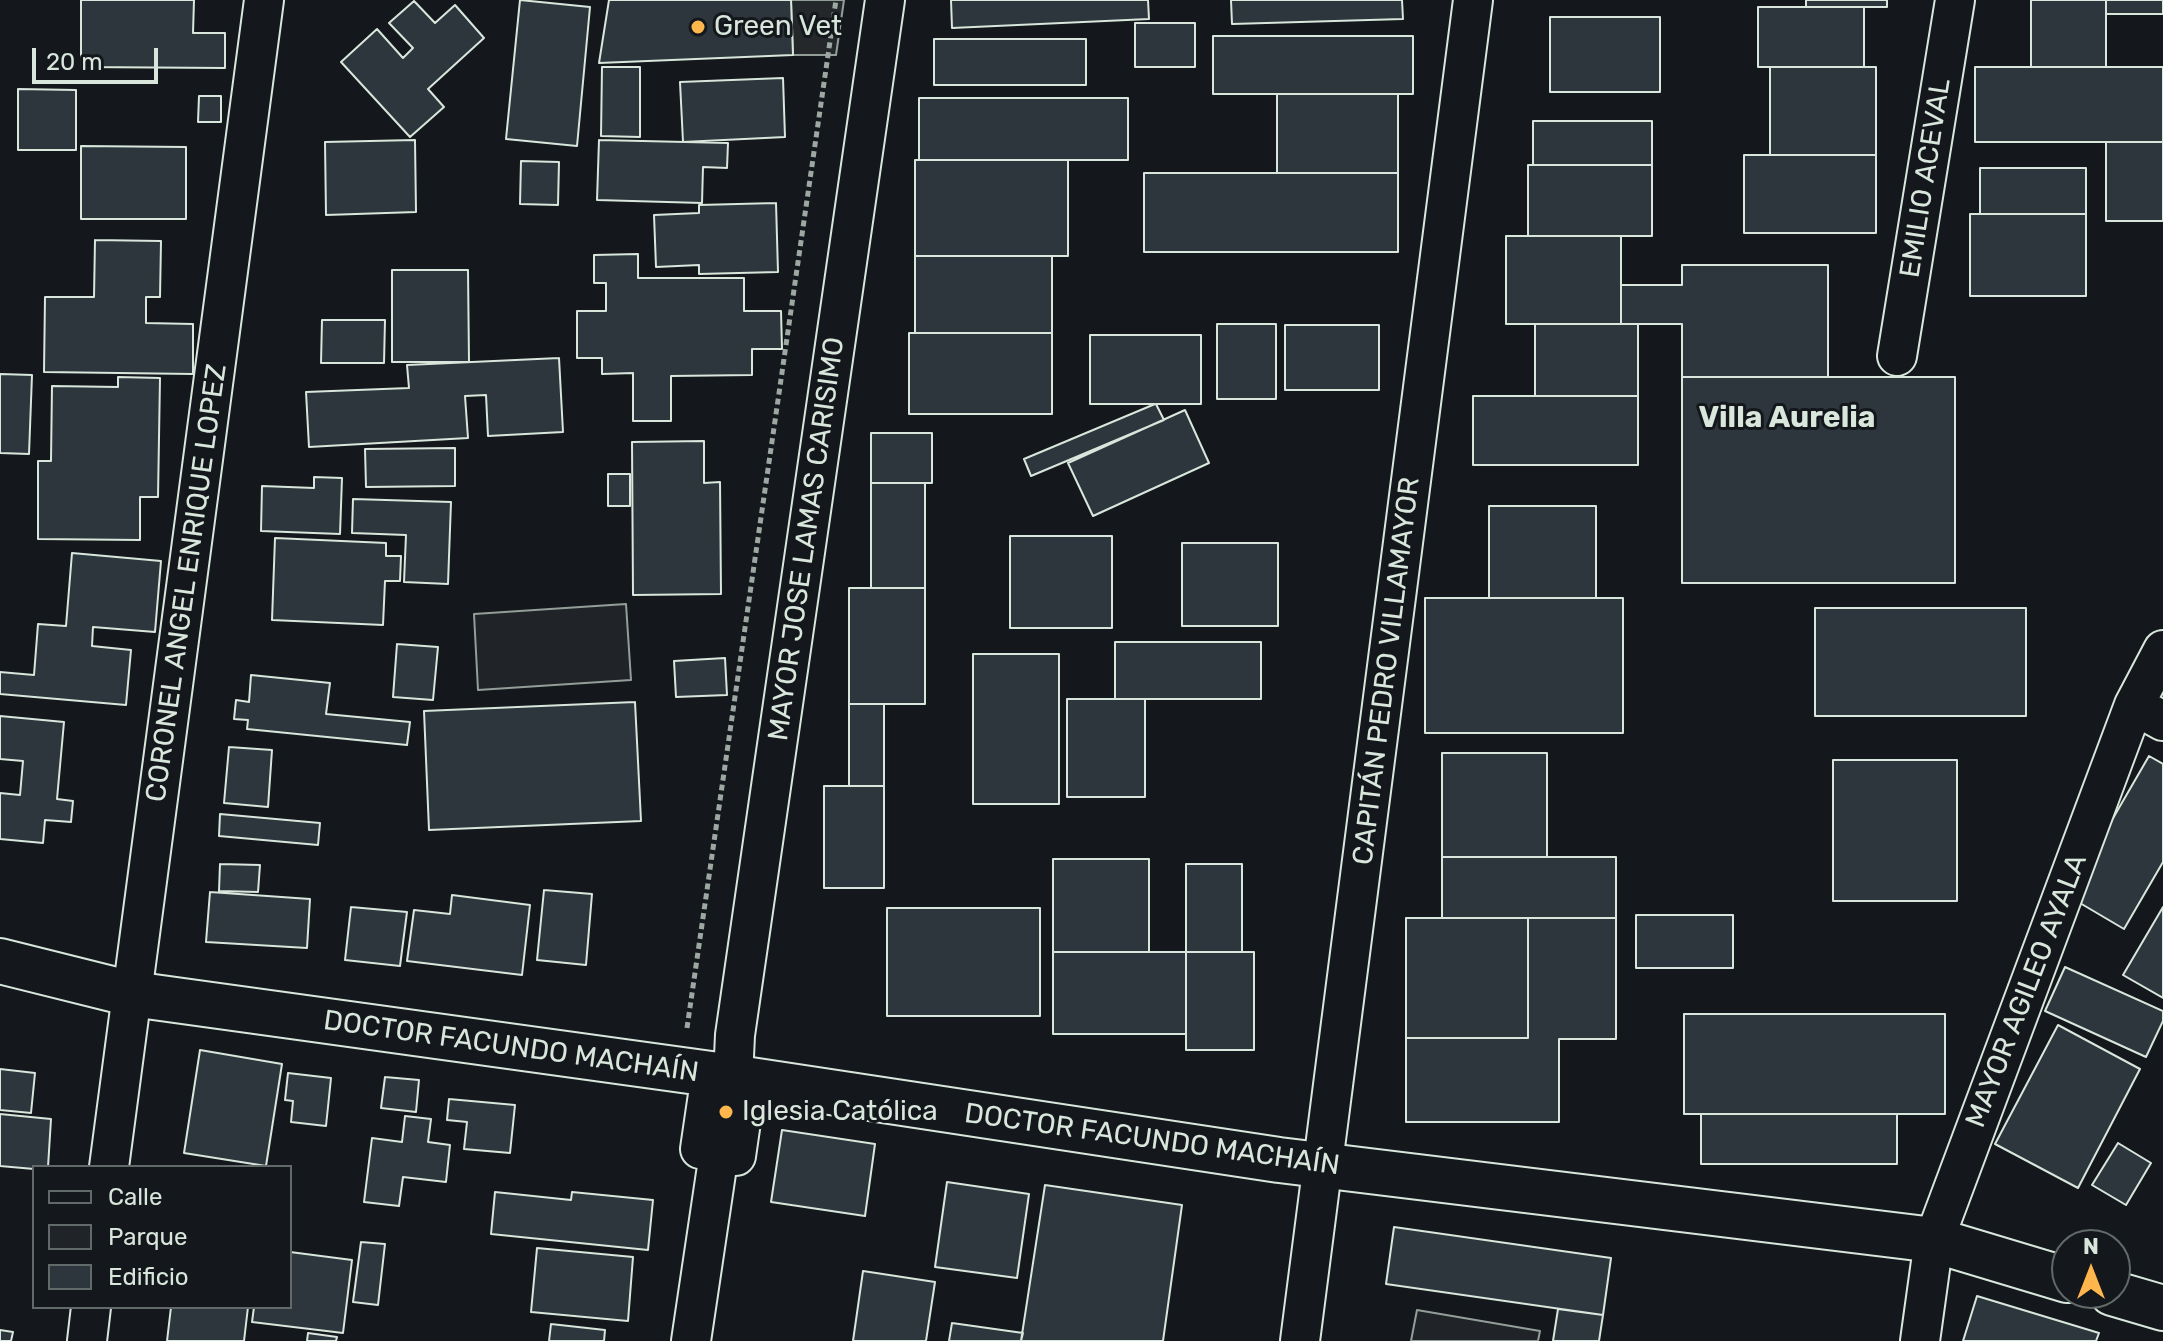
<!DOCTYPE html>
<meta charset="utf-8">
<style>
body{margin:0}
#map{position:relative;width:2163px;height:1341px;overflow:hidden;background:#14181c;font-family:Rubik,sans-serif}
canvas{display:block}
.legend{position:absolute;left:32px;top:1165px;width:260px;height:144px;box-sizing:border-box;background:#14181c;border:2px solid #626a69;margin:0;padding:10px 14px;list-style:none;font-size:24px;color:#d8e6dc}
.legend li{display:flex;align-items:center;gap:16px;height:40px}
.legend b{width:40px;border:2px solid #626a69}
.north{position:absolute;left:2051px;top:1229px;width:80px;height:80px;box-sizing:border-box;background:#14181c;border:2px solid #626a69;border-radius:50%;rotate:0deg;font-size:22px;font-weight:700;line-height:32px;text-align:center;color:#d8e6dc}
.north::after{content:'';display:block;margin:auto;width:28px;height:36px;background:#ffb74d;clip-path:polygon(50% 0,100% 100%,50% 72%,0 100%)}
.scale{position:absolute;left:32px;top:48px;width:126px;height:36px;box-sizing:border-box;border:4px solid #d8e6dc;border-top:0;padding-left:10px;font-size:24px;line-height:28px;white-space:nowrap;color:#d8e6dc;-webkit-text-stroke:6px #14181c;paint-order:stroke}
</style>
<div id="map">
<canvas width="2163" height="1341"></canvas>
<ul class="legend">
<li><b style="height:10px;background:#14181c"></b>Calle</li>
<li><b style="height:22px;background:#202428"></b>Parque</li>
<li><b style="height:22px;background:#2c363c"></b>Edificio</li>
</ul>
<div class="north">N</div>
<div class="scale">20 m</div>
</div>
<script>
const g = document.querySelector('canvas').getContext('2d');
g.lineJoin = 'round';
function paint(path, color) { g.fillStyle = color; g.fill(path, 'evenodd'); }
const shape = rows => new Path2D(rows.map(r => 'M' + r).join(''));
function trace(path, color, width, dash) { g.strokeStyle = color; g.lineWidth = width; g.lineCap = dash ? 'butt' : 'round'; g.setLineDash(dash || []); g.stroke(path); }
function drawText(font, color, halo, rows, align = 'center') {
  g.font = font + ' Rubik,sans-serif'; g.lineWidth = 6; g.setLineDash([]); g.textBaseline = 'middle'; g.strokeStyle = halo; g.fillStyle = color; for (const [text, x, y, turn = 0] of rows) {
    g.save(); g.translate(x, y); g.rotate((+turn || 0) * Math.PI / 180); g.textAlign = isNaN(turn) ? turn : align; if (halo) g.strokeText(text, 0, 0); g.fillText(text, 0, 0); g.restore();
  }
}
const green = shape([
 [626,604,631,680,478,690,474,614,626,604],
 [1417,1310,1540,1331,1538,1341,1411,1341,1417,1310]
]);
const parking = shape([
 [791,0,844,0,836,55,793,55,791,0]
]);
const building = shape([
 [81,0,194,0,193,33,225,33,225,68,81,67,81,0],
 [520,0,590,7,577,146,506,139,520,0],
 [609,0,791,0,793,55,599,63,609,0],
 [951,0,1148,0,1149,19,952,28,951,0],
 [1231,0,1402,0,1403,19,1232,24,1231,0],
 [1806,0,1887,0,1887,7,1806,7,1806,0],
 [2031,0,2106,0,2106,67,2031,67,2031,0],
 [2106,0,2163,0,2163,14,2106,14,2106,0],
 [414,1,435,23,455,5,484,38,428,89,444,107,410,137,341,62,377,29,403,58,413,48,389,23,414,1],
 [1758,7,1864,7,1864,67,1758,67,1758,7],
 [1550,17,1660,17,1660,92,1550,92,1550,17],
 [1135,23,1195,23,1195,67,1135,67,1135,23],
 [1213,36,1413,36,1413,94,1213,94,1213,36],
 [934,39,1086,39,1086,85,934,85,934,39],
 [602,67,640,67,640,137,601,136,602,67],
 [1770,67,1876,67,1876,155,1770,155,1770,67],
 [1975,67,2163,67,2163,142,1975,142,1975,67],
 [783,78,785,137,683,142,680,82,783,78],
 [18,89,76,90,76,150,18,150,18,89],
 [1277,94,1398,94,1398,173,1277,173,1277,94],
 [199,96,221,96,221,122,198,122,199,96],
 [919,98,1128,98,1128,160,919,160,919,98],
 [1533,121,1652,121,1652,165,1533,165,1533,121],
 [415,140,416,212,326,215,325,142,415,140],
 [599,140,728,143,727,168,703,167,702,203,597,200,599,140],
 [2106,142,2163,142,2163,221,2106,221,2106,142],
 [81,146,186,147,186,219,81,219,81,146],
 [1744,155,1876,155,1876,233,1744,233,1744,155],
 [915,160,1068,160,1068,256,915,256,915,160],
 [521,161,559,162,558,205,520,204,521,161],
 [1528,165,1652,165,1652,236,1528,236,1528,165],
 [1980,168,2086,168,2086,214,1980,214,1980,168],
 [1144,173,1398,173,1398,252,1144,252,1144,173],
 [776,203,778,272,699,274,699,265,656,267,654,215,699,213,699,205,776,203],
 [1970,214,2086,214,2086,296,1970,296,1970,214],
 [1506,236,1621,236,1621,324,1506,324,1506,236],
 [95,240,161,241,160,297,146,297,146,323,193,324,193,374,44,372,45,297,94,297,95,240],
 [638,254,638,278,744,278,744,311,781,311,782,349,752,349,752,375,671,376,671,421,633,421,633,373,602,374,602,358,577,358,577,311,606,311,606,283,594,283,594,255,638,254],
 [915,256,1052,256,1052,333,915,333,915,256],
 [1682,265,1828,265,1828,377,1682,377,1682,324,1621,324,1621,285,1682,285,1682,265],
 [392,270,468,270,469,362,392,362,392,270],
 [322,320,385,320,384,363,321,363,322,320],
 [1217,324,1276,324,1276,399,1217,399,1217,324],
 [1535,324,1638,324,1638,396,1535,396,1535,324],
 [1285,325,1379,325,1379,390,1285,390,1285,325],
 [909,333,1052,333,1052,414,909,414,909,333],
 [1090,335,1201,335,1201,404,1156,404,1164,420,1031,476,1024,459,1155,404,1090,404,1090,335],
 [559,358,563,432,488,436,486,395,465,396,468,438,309,447,306,392,409,388,407,365,559,358],
 [0,374,32,375,29,454,0,453,0,374],
 [118,377,160,378,158,497,140,497,140,540,38,539,38,461,51,461,52,386,118,387,118,377],
 [1682,377,1955,377,1955,583,1682,583,1682,377],
 [1473,396,1638,396,1638,465,1473,465,1473,396],
 [1185,410,1209,463,1093,516,1068,463,1185,410],
 [871,433,932,433,932,483,871,483,871,433],
 [704,441,704,483,720,482,721,594,633,595,632,442,704,441],
 [455,448,455,486,366,487,365,449,455,448],
 [608,474,630,474,630,506,608,506,608,474],
 [314,477,342,478,340,534,261,531,262,486,314,488,314,477],
 [871,483,925,483,925,588,871,588,871,483],
 [353,499,451,502,448,584,404,582,406,535,352,533,353,499],
 [1489,506,1596,506,1596,598,1489,598,1489,506],
 [1010,536,1112,536,1112,628,1010,628,1010,536],
 [275,538,386,543,386,556,401,556,400,581,385,581,383,625,272,620,275,538],
 [1182,543,1278,543,1278,626,1182,626,1182,543],
 [72,553,161,561,155,632,93,627,92,646,131,650,126,705,0,694,0,672,34,675,38,624,66,626,72,553],
 [849,588,925,588,925,704,849,704,849,588],
 [1425,598,1623,598,1623,733,1425,733,1425,598],
 [1815,608,2026,608,2026,716,1815,716,1815,608],
 [1115,642,1261,642,1261,699,1115,699,1115,642],
 [397,644,438,647,433,700,393,697,397,644],
 [973,654,1059,654,1059,804,973,804,973,654],
 [725,658,727,695,676,697,674,661,725,658],
 [251,675,330,683,326,714,410,722,407,745,247,729,248,720,234,719,236,700,249,702,251,675],
 [1067,699,1145,699,1145,797,1067,797,1067,699],
 [635,702,641,821,429,830,424,711,635,702],
 [849,704,884,704,884,786,849,786,849,704],
 [0,716,64,722,57,799,73,801,71,822,45,820,43,843,0,839,0,793,20,795,23,761,0,759,0,716],
 [229,747,272,750,268,807,224,803,229,747],
 [1442,753,1547,753,1547,857,1442,857,1442,753],
 [2149,756,2163,764,2163,862,2124,929,2068,896,2149,756],
 [1833,760,1957,760,1957,901,1833,901,1833,760],
 [824,786,884,786,884,888,824,888,824,786],
 [220,814,320,823,318,845,219,836,220,814],
 [1442,857,1616,857,1616,918,1442,918,1442,857],
 [1053,859,1149,859,1149,952,1053,952,1053,859],
 [220,864,260,865,258,892,219,891,220,864],
 [1186,864,1242,864,1242,952,1186,952,1186,864],
 [544,890,592,894,586,965,537,960,544,890],
 [210,892,310,899,307,948,206,942,210,892],
 [452,895,530,905,522,975,407,961,414,910,450,914,452,895],
 [351,907,407,912,400,966,345,960,351,907],
 [2163,907,2163,998,2123,975,2163,907],
 [887,908,1040,908,1040,1016,887,1016,887,908],
 [1636,915,1733,915,1733,968,1636,968,1636,915],
 [1406,918,1528,918,1528,1038,1406,1038,1406,918],
 [1528,918,1616,918,1616,1039,1559,1039,1559,1122,1406,1122,1406,1038,1528,1038,1528,918],
 [1053,952,1186,952,1186,1034,1053,1034,1053,952],
 [1186,952,1254,952,1254,1050,1186,1050,1186,952],
 [2065,967,2163,1011,2163,1021,2146,1057,2045,1011,2065,967],
 [1684,1014,1945,1014,1945,1114,1684,1114,1684,1014],
 [2058,1025,2140,1069,2078,1188,1995,1144,2058,1025],
 [200,1050,282,1064,266,1166,184,1153,200,1050],
 [0,1069,35,1073,31,1113,0,1110,0,1069],
 [288,1073,331,1078,326,1126,291,1122,293,1101,285,1100,288,1073],
 [385,1077,419,1080,416,1112,381,1108,385,1077],
 [449,1099,515,1105,510,1153,464,1149,467,1122,447,1120,449,1099],
 [0,1114,51,1119,48,1167,34,1167,34,1169,0,1166,0,1114],
 [1701,1114,1897,1114,1897,1164,1701,1164,1701,1114],
 [405,1116,431,1119,428,1142,450,1145,446,1182,403,1177,399,1206,364,1202,372,1138,402,1142,405,1116],
 [782,1130,875,1144,865,1216,771,1202,782,1130],
 [2118,1143,2151,1163,2126,1205,2092,1185,2118,1143],
 [947,1182,1029,1194,1017,1278,935,1267,947,1182],
 [1045,1185,1182,1205,1163,1341,1021,1341,1045,1185],
 [495,1192,571,1200,572,1192,653,1200,648,1250,491,1234,495,1192],
 [1394,1227,1611,1258,1603,1315,1386,1284,1394,1227],
 [361,1242,385,1244,378,1305,353,1302,361,1242],
 [537,1248,633,1257,628,1321,531,1312,537,1248],
 [290,1252,352,1260,343,1333,252,1322,254,1307,290,1307,290,1252],
 [863,1271,935,1282,926,1341,853,1341,863,1271],
 [1977,1296,2099,1333,2096,1341,1963,1341,1977,1296],
 [171,1307,248,1307,244,1341,167,1341,171,1307],
 [1558,1309,1603,1315,1599,1341,1553,1341,1558,1309],
 [952,1323,1023,1333,1021,1341,949,1341,952,1323],
 [551,1324,605,1330,604,1341,549,1341,551,1324],
 [0,1330,13,1332,11,1341,0,1341,0,1330],
 [308,1333,337,1337,336,1341,307,1341,308,1333]
]);
const path = shape([
 [687,1028,836,0]
]);
const street = shape([
 [1897,356,1955,0],
 [2134,705,2163,721],
 [711,1074,700,1149,736,1156,747,1080],
 [733,1078,735,1035,885,0],
 [109,1167,264,0],
 [87,1341,91,1307],
 [691,1341,719,1153],
 [1300,1341,1473,0],
 [1920,1341,1934,1240,2134,705,2163,650]
]);
const secondary = shape([
 [0,961,132,994,711,1074,1279,1160,1934,1240,2067,1280],
 [2112,1293,2163,1308]
]);
const markers = [
 [698,27,8,"#ffb74d"],
 [726,1112,8,"#ffb74d"]
];
const poiNames = [
 ["Green Vet",714,27],
 ["Iglesia Católica",742,1112]
];
const streetNames = [
 ["EMILIO ACEVAL",1926,178,-81],
 ["MAYOR JOSE LAMAS CARISIMO",807,539,-82],
 ["CORONEL ANGEL ENRIQUE LOPEZ",187,583,-82],
 ["CAPITÁN PEDRO VILLAMAYOR",1387,671,-83],
 ["MAYOR AGILEO AYALA",2027,991,-69],
 ["DOCTOR FACUNDO MACHAÍN",511,1047,8],
 ["DOCTOR FACUNDO MACHAÍN",1152,1140,8]
];
const neighbourhoodNames = [
 ["Villa Aurelia",1787,418]
];
paint(green, '#202428');
trace(green, '#939e99', 2);
paint(parking, '#24282b');
trace(parking, '#939e99', 2);
paint(building, '#2c363c');
trace(building, '#d8e6dc', 2);
trace(street, '#d8e6dc', 42);
trace(secondary, '#d8e6dc', 48);
trace(path, '#9da8a2', 5, [6, 4]);
trace(street, '#14181c', 38);
trace(secondary, '#14181c', 44);
for (const [x, y, r, color] of markers) { const dot = new Path2D(); dot.arc(x, y, r, 0, 2 * Math.PI); g.fillStyle = color; g.fill(dot); trace(dot, '#14181c', 3); }
drawText('28px', '#d8e6dc', '#14181c', poiNames, 'left');
drawText('28px', '#d8e6dc', '#14181c', streetNames);
drawText('bold 30px', '#d8e6dc', '#14181c', neighbourhoodNames);
</script>
